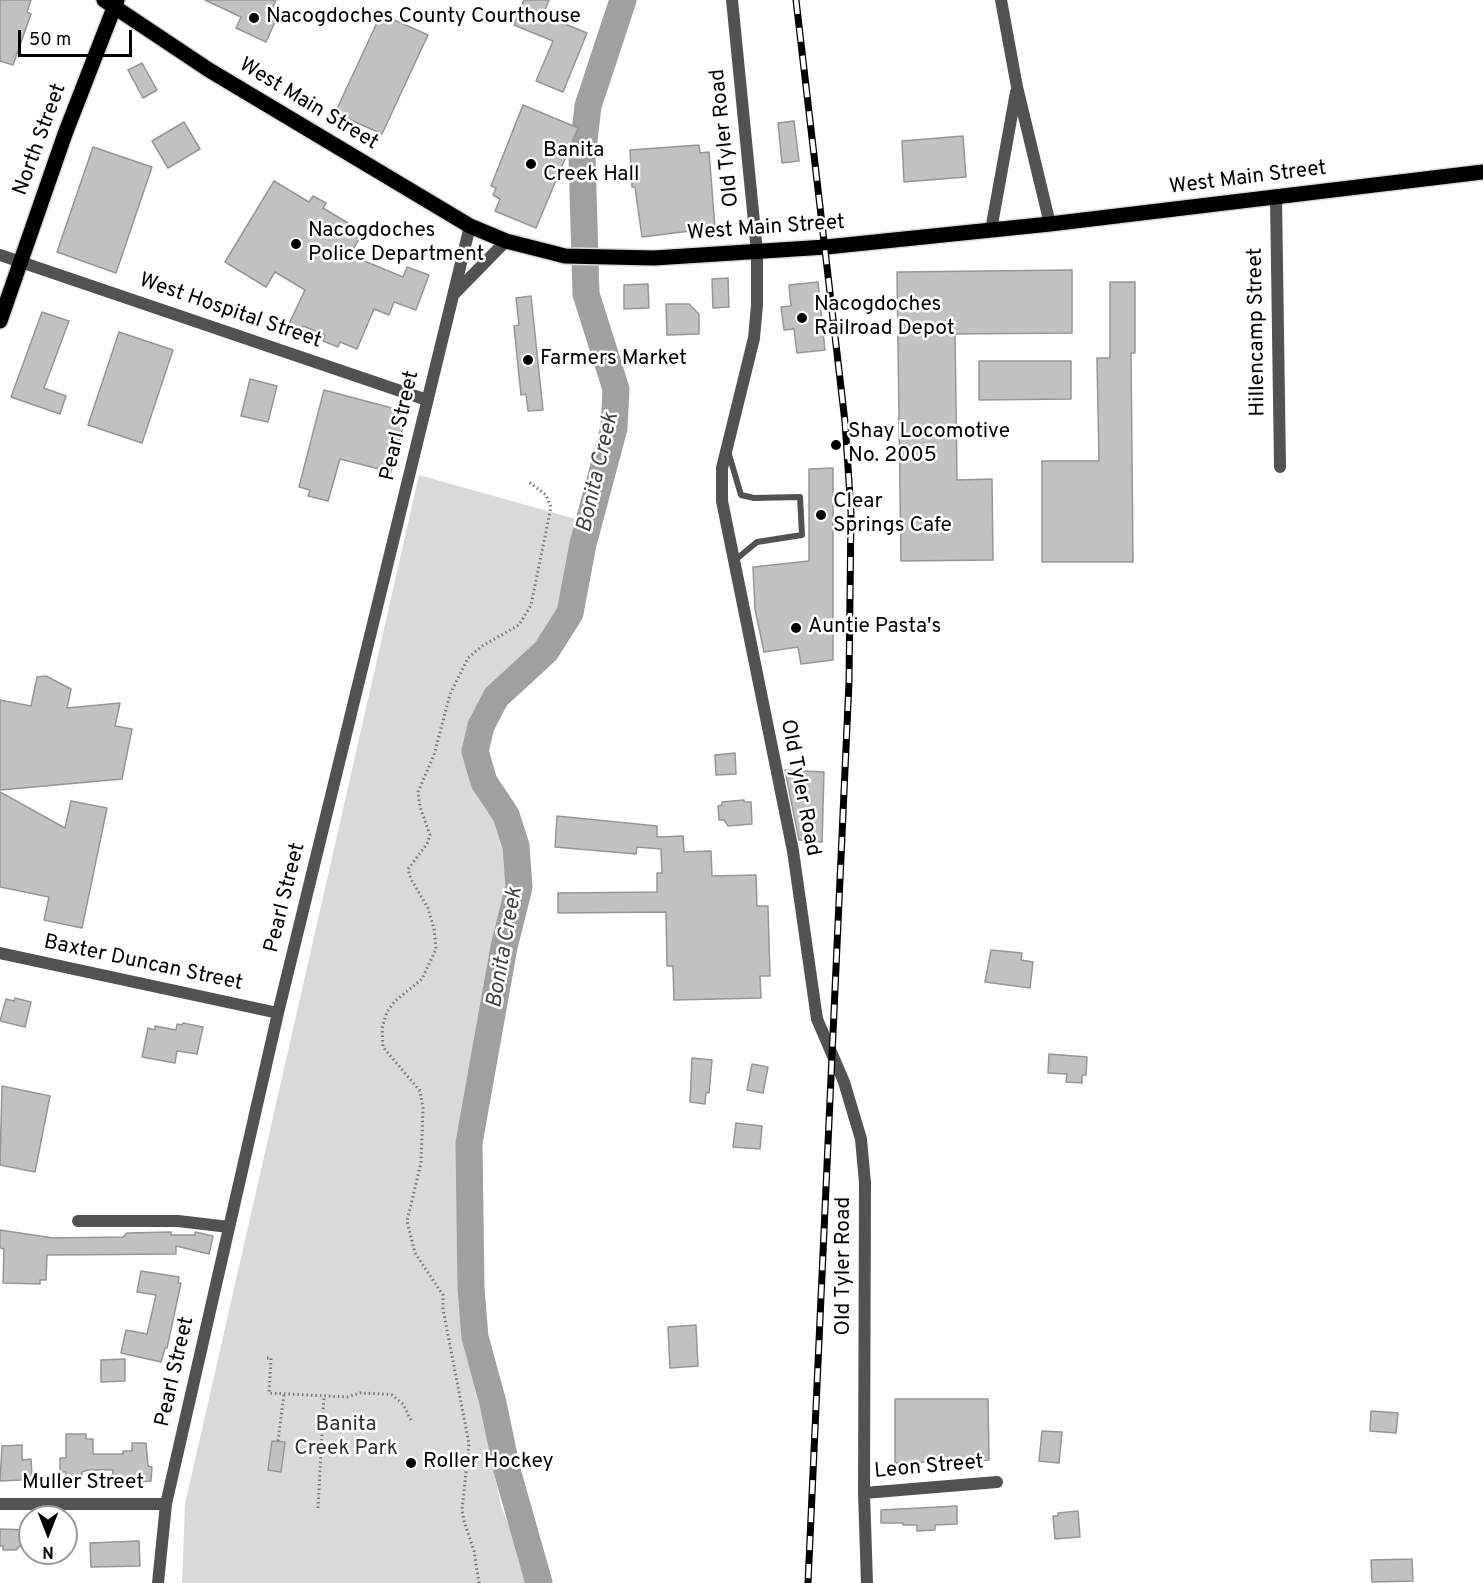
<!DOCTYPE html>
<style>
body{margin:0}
#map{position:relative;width:1483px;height:1583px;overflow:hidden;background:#fff;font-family:Overpass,sans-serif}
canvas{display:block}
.north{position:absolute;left:18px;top:1505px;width:60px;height:60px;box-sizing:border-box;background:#fff;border:2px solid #999;border-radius:50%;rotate:180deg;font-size:16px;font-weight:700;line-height:24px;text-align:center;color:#000}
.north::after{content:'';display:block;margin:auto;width:21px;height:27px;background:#000;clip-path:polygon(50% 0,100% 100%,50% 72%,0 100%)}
.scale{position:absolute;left:18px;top:30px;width:114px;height:27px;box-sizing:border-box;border:3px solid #000;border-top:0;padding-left:8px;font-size:18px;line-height:21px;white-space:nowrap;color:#000;-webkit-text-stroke:4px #fff;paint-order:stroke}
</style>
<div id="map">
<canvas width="1483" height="1583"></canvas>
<div class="north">N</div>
<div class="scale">50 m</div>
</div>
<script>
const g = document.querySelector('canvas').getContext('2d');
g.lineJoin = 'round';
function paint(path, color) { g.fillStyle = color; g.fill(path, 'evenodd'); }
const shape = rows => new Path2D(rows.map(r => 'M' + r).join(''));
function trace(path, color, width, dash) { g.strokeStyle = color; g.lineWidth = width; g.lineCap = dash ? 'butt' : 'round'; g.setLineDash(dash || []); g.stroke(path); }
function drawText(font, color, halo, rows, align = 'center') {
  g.font = font + ' Overpass,sans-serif'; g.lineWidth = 5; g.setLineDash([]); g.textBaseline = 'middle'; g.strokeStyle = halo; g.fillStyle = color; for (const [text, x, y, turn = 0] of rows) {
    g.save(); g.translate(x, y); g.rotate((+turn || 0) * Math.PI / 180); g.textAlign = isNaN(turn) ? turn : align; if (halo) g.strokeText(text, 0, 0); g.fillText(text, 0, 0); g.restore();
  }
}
const green = shape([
 [419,475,583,521,567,613,543,650,494,694,477,724,471,752,479,784,501,820,510,846,512,886,461,1142,470,1342,487,1402,491,1457,501,1506,531,1583,182,1583,185,1504]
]);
const river = shape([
 [539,1583,507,1470,493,1403,475,1337,471,1288,469,1143,504,947,519,887,516,846,506,815,484,782,475,751,481,726,496,697,546,651,570,613,583,544,614,428,616,389,586,294,582,157,588,106,623,0]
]);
const building = shape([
 [0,0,31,0,27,12,31,14,13,65,0,61,0,0],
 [205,0,276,0,268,19,275,22,266,42,236,28,241,17,205,0],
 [524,0,549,0,543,15,587,33,563,92,536,81,553,41,514,25,524,0],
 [381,14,428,35,382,134,335,113,381,14],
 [142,63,157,90,143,98,128,70,142,63],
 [523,105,578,128,536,228,495,211,500,199,493,195,496,188,491,186,523,105],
 [794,121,799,161,782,163,778,123,794,121],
 [184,122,200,149,168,168,152,141,184,122],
 [963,136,966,177,904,182,902,141,963,136],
 [699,145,700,153,709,152,715,228,642,237,635,187,632,187,630,150,699,145],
 [93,147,152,167,116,273,57,252,93,147],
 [274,181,309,202,313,196,326,203,323,208,363,232,350,255,403,277,407,267,429,275,416,310,394,302,389,315,374,309,357,349,340,342,338,347,323,341,325,335,303,326,300,332,288,326,305,290,275,272,266,287,225,262,274,181],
 [1072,270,1072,333,955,334,957,480,992,479,993,560,901,561,897,272,1072,270],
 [728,278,729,307,713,308,712,279,728,278],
 [818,282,825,350,797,353,794,329,784,330,781,307,791,306,789,285,818,282],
 [1110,282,1135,282,1135,353,1131,353,1133,562,1042,562,1042,461,1099,461,1097,358,1110,358,1110,282],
 [648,284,649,308,624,309,624,285,648,284],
 [531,296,543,410,528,411,526,394,521,395,514,326,519,325,516,298,531,296],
 [666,304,689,304,699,314,699,334,667,335,666,304],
 [42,312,69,321,44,388,66,396,60,414,11,397,42,312],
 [119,332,173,350,142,443,88,425,119,332],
 [979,361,1071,361,1071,399,979,400,979,361],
 [250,379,277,386,268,422,241,416,250,379],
 [324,390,407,412,391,472,340,459,328,501,308,496,310,490,299,487,324,390],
 [833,468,833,660,801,664,798,647,764,652,755,609,753,567,809,561,809,469,833,468],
 [46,676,71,689,67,708,120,703,115,726,132,729,122,779,0,790,0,700,31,706,37,677,46,676],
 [735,753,736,774,716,775,715,755,735,753],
 [785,770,824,772,822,842,799,840,785,770],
 [0,792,65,828,71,801,107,808,82,928,44,920,49,897,0,887,0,792],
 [744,800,744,802,751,802,752,824,728,826,724,820,719,820,718,806,722,805,722,802,744,800],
 [557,816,657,826,657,837,683,836,684,852,711,851,712,876,756,875,757,906,768,906,770,976,760,976,761,998,674,1000,673,966,667,966,666,912,558,913,558,893,657,892,657,873,662,873,661,849,637,847,636,854,555,847,557,816],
 [991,950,1022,953,1021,960,1033,962,1030,988,985,982,991,950],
 [15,998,31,1002,25,1027,0,1021,6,999,14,1001,15,998],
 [183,1023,203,1027,197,1054,177,1051,175,1063,142,1057,148,1028,155,1030,155,1026,176,1030,177,1024,182,1025,183,1023],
 [1049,1054,1087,1057,1086,1075,1082,1075,1082,1083,1066,1082,1067,1074,1048,1073,1049,1054],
 [692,1058,712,1060,709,1093,706,1092,705,1104,690,1102,692,1058],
 [752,1064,768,1067,763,1093,747,1090,752,1064],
 [2,1086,50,1096,35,1172,0,1165,2,1086],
 [736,1123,762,1126,760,1149,733,1147,736,1123],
 [0,1230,53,1238,123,1237,127,1233,171,1232,171,1235,195,1235,195,1232,213,1236,209,1254,176,1246,176,1254,47,1255,46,1280,40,1280,40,1284,3,1283,4,1249,0,1248,0,1230],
 [141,1271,179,1277,178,1283,181,1283,167,1348,165,1348,161,1362,121,1353,126,1330,147,1334,156,1295,137,1292,141,1271],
 [696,1325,698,1366,670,1368,668,1327,696,1325],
 [125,1359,125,1381,101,1382,101,1360,125,1359],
 [895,1399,988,1399,989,1460,895,1463,895,1399],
 [1371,1411,1398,1413,1396,1433,1370,1431,1371,1411],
 [1042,1431,1062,1432,1059,1463,1039,1461,1042,1431],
 [66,1434,86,1434,86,1439,93,1439,93,1454,123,1454,123,1451,132,1451,132,1443,146,1443,148,1466,152,1467,151,1481,112,1483,113,1470,88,1470,82,1472,82,1477,66,1476,66,1472,60,1472,60,1458,66,1458,66,1434],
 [272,1441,285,1442,281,1472,268,1470,272,1441],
 [22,1445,22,1460,31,1459,32,1476,22,1476,22,1480,0,1481,2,1446,22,1445],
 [957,1506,957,1524,935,1525,935,1530,917,1531,917,1525,903,1525,903,1523,881,1523,881,1510,957,1506],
 [1078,1511,1080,1537,1055,1539,1053,1516,1058,1516,1058,1513,1078,1511],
 [0,1529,28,1530,28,1544,22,1544,16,1550,3,1550,3,1546,0,1546,0,1529],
 [139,1541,140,1566,91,1567,90,1543,139,1541],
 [1412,1559,1413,1581,1372,1582,1371,1560,1412,1559]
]);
const path = shape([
 [267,1358,271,1358,269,1393,347,1397,360,1393,384,1394,392,1395,403,1404,412,1422],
 [278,1441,284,1394],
 [318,1508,324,1396],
 [479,1583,474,1551,464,1521,462,1510,469,1444,443,1309,443,1295,415,1253,407,1221,421,1163,423,1108,420,1091,383,1047,382,1028,387,1012,395,1001,422,979,436,949,434,929,428,908,411,879,408,869,427,844,430,835,420,807,418,792,434,755,450,694,468,658,482,646,519,625,531,605,551,507,546,495,529,482]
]);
const service = shape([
 [728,451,741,495,754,498,800,497,802,535,757,542,734,561]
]);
const minor = shape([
 [732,0,757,252,757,305,754,338,722,468,722,501,793,851,817,1019,844,1082,861,1139,865,1183,864,1493,867,1583],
 [1001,0,1017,87,1050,224],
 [1276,197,1280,467],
 [991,230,1016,92],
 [0,255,427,400],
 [453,295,506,241],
 [0,953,278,1013],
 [78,1221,178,1221,229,1227],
 [864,1493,997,1482],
 [0,1504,166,1504],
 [158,1583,166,1504,278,1013,470,226]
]);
const primary = shape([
 [104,0,209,70,470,226,506,241,565,256,654,258,826,247,1050,224,1483,172],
 [0,321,65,134,117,0]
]);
const rail = shape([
 [796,0,845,422,851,512,849,682,808,1583]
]);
const markers = [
 [254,18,6,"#000"],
 [531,164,6,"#000"],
 [296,244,6,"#000"],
 [802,318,6,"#000"],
 [528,360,6,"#000"],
 [836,445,6,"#000"],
 [821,515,6,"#000"],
 [796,628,6,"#000"],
 [411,1463,6,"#000"]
];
const poiNames = [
 ["Nacogdoches County Courthouse",266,18],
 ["Banita",543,152],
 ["Creek Hall",543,176],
 ["Nacogdoches",308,232],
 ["Police Department",308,256],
 ["Nacogdoches",814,306],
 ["Railroad Depot",814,330],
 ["Farmers Market",540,360],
 ["Shay Locomotive",848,433],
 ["No. 2005",848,457],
 ["Clear",833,503],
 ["Springs Cafe",833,527],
 ["Auntie Pasta's",808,628],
 ["Roller Hockey",423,1463]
];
const streetNames = [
 ["West Main Street",308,105,31],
 ["Old Tyler Road",726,138,-96],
 ["North Street",41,140,-70],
 ["West Main Street",1248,179,-7],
 ["West Main Street",766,229,-4],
 ["West Hospital Street",230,312,19],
 ["Hillencamp Street",1258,332,-91],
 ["Pearl Street",401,426,-77],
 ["Old Tyler Road",799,788,79],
 ["Pearl Street",286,898,-76],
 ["Baxter Duncan Street",143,964,12],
 ["Old Tyler Road",845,1266,-90],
 ["Pearl Street",176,1372,-77],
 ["Leon Street",929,1468,-5],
 ["Muller Street",83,1484]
];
const parkNames = [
 ["Banita",346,1426],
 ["Creek Park",346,1450]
];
const waterNames = [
 ["Bonita Creek",599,473,-77],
 ["Bonita Creek",506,948,-80]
];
paint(green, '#d9d9d9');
trace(river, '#a0a0a0', 27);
paint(building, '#c2c2c2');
trace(building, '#969696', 1.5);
trace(primary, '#dbdbdb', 18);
trace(path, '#747474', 3, [1.5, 3]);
trace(service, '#525252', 6);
trace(minor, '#525252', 12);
trace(primary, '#000', 15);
trace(rail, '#000', 7);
trace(rail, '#fff', 4.5, [14]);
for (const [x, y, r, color] of markers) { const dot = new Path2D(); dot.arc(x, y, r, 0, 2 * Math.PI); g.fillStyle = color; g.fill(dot); trace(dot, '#fff', 2); }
drawText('21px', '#000', '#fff', poiNames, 'left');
drawText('21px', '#000', '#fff', streetNames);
drawText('21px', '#303030', '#fff', parkNames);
drawText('italic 22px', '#414141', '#fff', waterNames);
</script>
